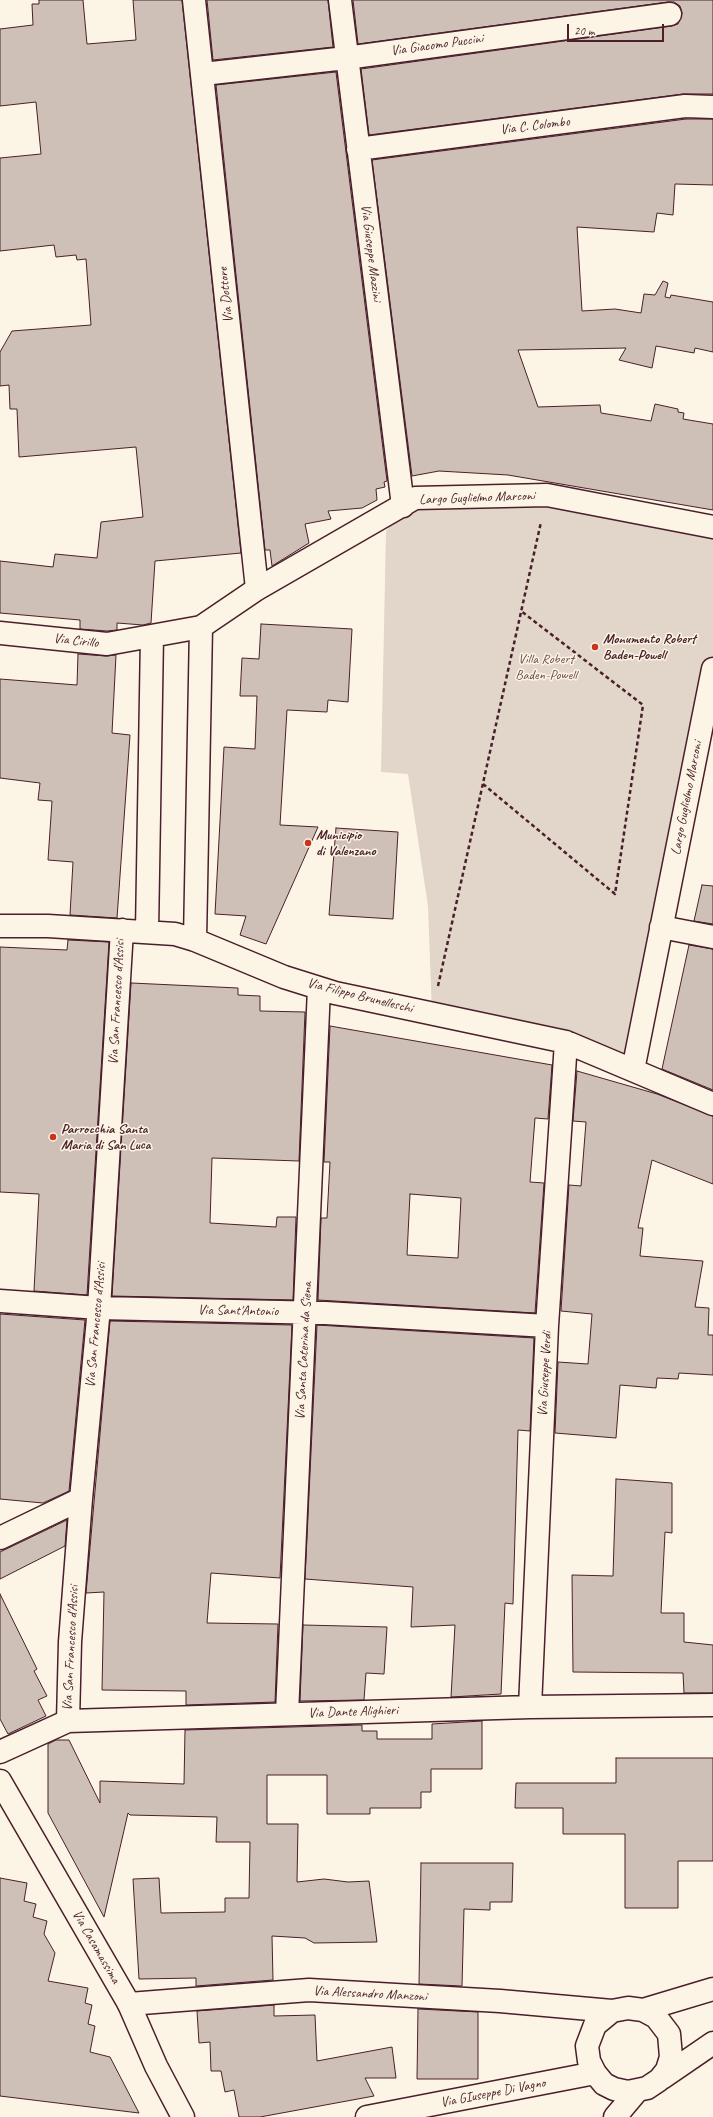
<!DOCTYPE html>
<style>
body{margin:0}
#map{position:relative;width:713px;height:2117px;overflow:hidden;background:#fcf5e5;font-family:Caveat,sans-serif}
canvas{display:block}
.scale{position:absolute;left:567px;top:24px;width:97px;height:18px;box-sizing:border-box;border:2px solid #4a1f2b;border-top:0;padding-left:5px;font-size:12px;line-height:14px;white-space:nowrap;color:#4a1f2b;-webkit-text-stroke:3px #fcf5e5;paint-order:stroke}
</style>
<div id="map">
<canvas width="713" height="2117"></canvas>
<div class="scale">20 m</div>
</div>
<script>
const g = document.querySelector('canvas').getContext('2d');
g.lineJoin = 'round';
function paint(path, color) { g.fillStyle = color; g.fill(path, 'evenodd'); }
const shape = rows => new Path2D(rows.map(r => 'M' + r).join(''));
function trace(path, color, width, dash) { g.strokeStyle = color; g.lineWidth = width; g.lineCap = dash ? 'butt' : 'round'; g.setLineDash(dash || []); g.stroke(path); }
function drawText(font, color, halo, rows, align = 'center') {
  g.font = font + ' Caveat,sans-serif'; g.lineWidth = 3; g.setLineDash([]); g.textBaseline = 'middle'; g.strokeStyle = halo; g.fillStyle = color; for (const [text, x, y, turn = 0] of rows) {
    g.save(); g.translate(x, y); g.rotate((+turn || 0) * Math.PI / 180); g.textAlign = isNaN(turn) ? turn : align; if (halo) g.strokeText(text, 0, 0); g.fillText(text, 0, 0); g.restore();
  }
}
const green = shape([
 [547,495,713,527,713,667,633,1070,432,1014,428,906,408,774,381,772,386,531,415,498]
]);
const building = shape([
 [39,0,83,0,87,44,136,40,133,0,182,0,241,553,155,561,151,623,143,625,117,623,117,630,107,631,80,629,80,620,0,613,0,561,53,567,55,554,97,558,101,522,143,517,136,447,19,457,17,409,10,409,9,385,0,386,0,352,12,331,91,325,86,259,77,260,76,255,56,257,54,245,0,251,0,158,41,154,36,102,0,106,0,29,33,25,32,4,39,4,39,0],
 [207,0,328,0,333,47,213,60,207,0],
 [353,0,713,0,713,94,683,94,369,135,361,69,672,26,678,24,682,13,680,6,674,2,668,2,358,44,353,0],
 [336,72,387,481,384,482,385,487,376,489,377,500,362,508,328,511,331,519,305,524,309,543,272,566,270,550,265,550,216,85,336,72],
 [686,119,713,119,713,185,675,184,673,215,657,213,654,232,577,227,582,311,615,309,641,313,644,294,655,295,663,281,668,283,665,297,670,298,671,295,713,302,713,352,695,348,694,353,656,346,652,368,619,360,626,348,518,350,538,407,600,405,601,413,651,421,655,404,678,409,678,412,684,413,683,419,713,424,713,510,508,475,439,471,412,476,372,160,686,119],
 [261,624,352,629,348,702,328,700,327,712,287,710,280,825,318,827,266,944,240,935,246,916,215,914,224,747,255,749,257,696,240,696,242,658,259,659,261,624],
 [78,654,106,656,116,655,112,733,130,735,117,918,70,915,73,862,48,860,52,801,38,800,40,783,0,778,0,679,77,685,78,654],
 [336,828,398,832,393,919,329,915,336,828],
 [702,885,713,886,713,924,694,921,702,885],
 [68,940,109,942,87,1295,34,1291,39,1194,0,1192,0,947,67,950,68,940],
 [689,945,713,949,713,1090,662,1069,689,945],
 [131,983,238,988,238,995,260,996,260,1011,305,1012,299,1161,212,1158,210,1223,276,1227,277,1217,296,1217,293,1300,112,1296,131,983],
 [330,1026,552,1065,548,1119,535,1118,530,1182,544,1183,535,1313,318,1300,321,1218,327,1218,330,1162,324,1162,330,1026],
 [410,1194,461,1198,458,1258,407,1255,410,1194],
 [577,1071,657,1094,713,1116,713,1184,652,1160,638,1228,643,1228,640,1256,703,1261,695,1307,709,1308,708,1335,713,1335,713,1375,679,1373,678,1379,657,1378,656,1388,620,1385,616,1438,555,1433,558,1362,588,1364,592,1314,561,1311,569,1185,581,1186,586,1122,573,1121,577,1071],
 [0,1314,85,1320,69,1491,43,1503,0,1499,0,1314],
 [110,1321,292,1325,280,1578,211,1573,207,1623,278,1624,275,1702,186,1705,186,1691,102,1690,104,1592,86,1593,110,1321],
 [317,1325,534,1338,530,1431,518,1430,513,1604,505,1603,501,1694,451,1697,455,1625,411,1627,413,1587,305,1579,317,1325],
 [616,1479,672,1483,672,1533,665,1532,661,1613,684,1613,684,1642,713,1645,713,1693,684,1693,683,1673,573,1672,572,1575,613,1576,616,1479],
 [67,1520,65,1546,0,1579,0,1552,67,1520],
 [0,1594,37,1669,34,1671,47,1696,38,1700,46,1716,8,1734,0,1719,0,1594],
 [303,1625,387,1627,384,1674,366,1673,364,1700,300,1701,303,1625],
 [482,1721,482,1769,431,1769,431,1792,421,1792,421,1808,370,1808,370,1814,327,1814,327,1775,267,1775,267,1824,298,1824,297,1882,324,1879,348,1882,369,1881,377,1942,314,1943,305,1938,272,1936,273,1980,196,1986,196,1978,139,1979,133,1879,159,1878,161,1913,225,1912,225,1898,249,1898,250,1842,216,1842,217,1817,130,1815,128,1813,104,1917,48,1813,48,1744,56,1740,69,1740,100,1803,100,1781,184,1784,185,1730,362,1725,362,1731,377,1731,377,1739,432,1739,432,1724,482,1721],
 [616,1758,713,1758,713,1861,678,1861,678,1908,625,1908,625,1834,563,1834,563,1808,515,1808,516,1783,616,1783,616,1758],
 [421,1863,513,1863,512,1902,490,1902,490,1910,464,1909,462,1986,419,1984,421,1863],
 [0,1878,27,1883,24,1901,36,1904,33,1917,47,1921,44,1934,55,1953,48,1981,88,1988,85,2003,92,2005,88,2024,95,2026,90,2052,110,2057,139,2113,0,2096,0,1878],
 [274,2005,274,2016,315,2015,317,2061,392,2047,396,2078,365,2078,374,2096,260,2117,239,2117,234,2090,225,2092,221,2071,211,2071,210,2042,199,2043,197,2011,274,2005],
 [418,2009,478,2012,478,2079,417,2079,418,2009]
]);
const path = shape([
 [483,784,615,894,643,705,521,611],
 [438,986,541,522]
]);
const minor = shape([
 [194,0,257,589],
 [340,0,403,506],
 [203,74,346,58,670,14],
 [358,149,685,106,713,107],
 [0,633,107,644,201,627,257,589,415,498,547,495,713,527],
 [0,926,48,926,175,934,195,940,284,977,335,993,566,1042,713,1104],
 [661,927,713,937],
 [147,931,152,636],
 [195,940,201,627],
 [633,1070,713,669],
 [0,1301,99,1308,325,1313,547,1326],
 [0,1538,81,1499],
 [530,1707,547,1326,566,1042],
 [287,1714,319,988],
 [68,1721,70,1642,81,1499,99,1308,122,930],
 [0,1752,68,1721,530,1707,713,1705],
 [129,2004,309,1990,500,2001,612,2011],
 [643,2010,656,2017,669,2034,671,2057,667,2070,659,2080,647,2088,628,2092,614,2089,604,2084,595,2073,589,2061,587,2046,595,2025,612,2011,628,2008,643,2010,713,1989],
 [662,2078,713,2043],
 [367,2117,595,2073],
 [615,2117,637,2091]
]);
const tertiary = shape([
 [0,1781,129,2004,156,2066,183,2117]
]);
const markers = [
 [595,647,4,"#c8321e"],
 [308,843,4,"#c8321e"],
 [53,1137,4,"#c8321e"]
];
const streetNames = [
 ["Via Giacomo Puccini",437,45,-8],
 ["Via C. Colombo",535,126,-7],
 ["Via Giuseppe Mazzini",371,253,83],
 ["Via Dottore",226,295,-96],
 ["Largo Guglielmo Marconi",477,498,-2],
 ["Via Cirillo",76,641,6],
 ["Largo Guglielmo Marconi",687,798,-79],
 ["Via Filippo Brunelleschi",360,996,14],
 ["Via San Francesco d'Assisi",117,1002,-87],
 ["Via Sant'Antonio",238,1311,1],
 ["Via San Francesco d'Assisi",96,1325,-85],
 ["Via Santa Caterina da Siena",304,1351,-87],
 ["Via Giuseppe Verdi",545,1374,-87],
 ["Via San Francesco d'Assisi",71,1648,-87],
 ["Via Dante Alighieri",353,1712,-2],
 ["Via Casamassima",96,1947,60],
 ["Via Alessandro Manzoni",370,1994,3],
 ["Via GIuseppe Di Vagno",493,2093,-11]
];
const poiNames = [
 ["Monumento Robert",603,639],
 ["Baden-Powell",603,655],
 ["Municipio",316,835],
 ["di Valenzano",316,851],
 ["Parrocchia Santa",61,1129],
 ["Maria di San Luca",61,1145]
];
const parkNames = [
 ["Villa Robert",546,659],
 ["Baden-Powell",546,675]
];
paint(green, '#e2d5ca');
paint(building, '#cfc0b7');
trace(building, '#4a1f2b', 1);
trace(minor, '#4a1f2b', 25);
trace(tertiary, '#4a1f2b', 25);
trace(path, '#4a1f2b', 2.5, [4, 3]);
trace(minor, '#fcf5e5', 22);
trace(tertiary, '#fcf5e5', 22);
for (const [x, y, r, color] of markers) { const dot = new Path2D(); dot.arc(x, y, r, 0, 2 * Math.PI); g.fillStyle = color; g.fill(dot); trace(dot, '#fcf5e5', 1.5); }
drawText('14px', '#4a1f2b', '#fcf5e5', streetNames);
drawText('bold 14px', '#4a1f2b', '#fcf5e5', poiNames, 'left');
drawText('14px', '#704c53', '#fcf5e5', parkNames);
</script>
